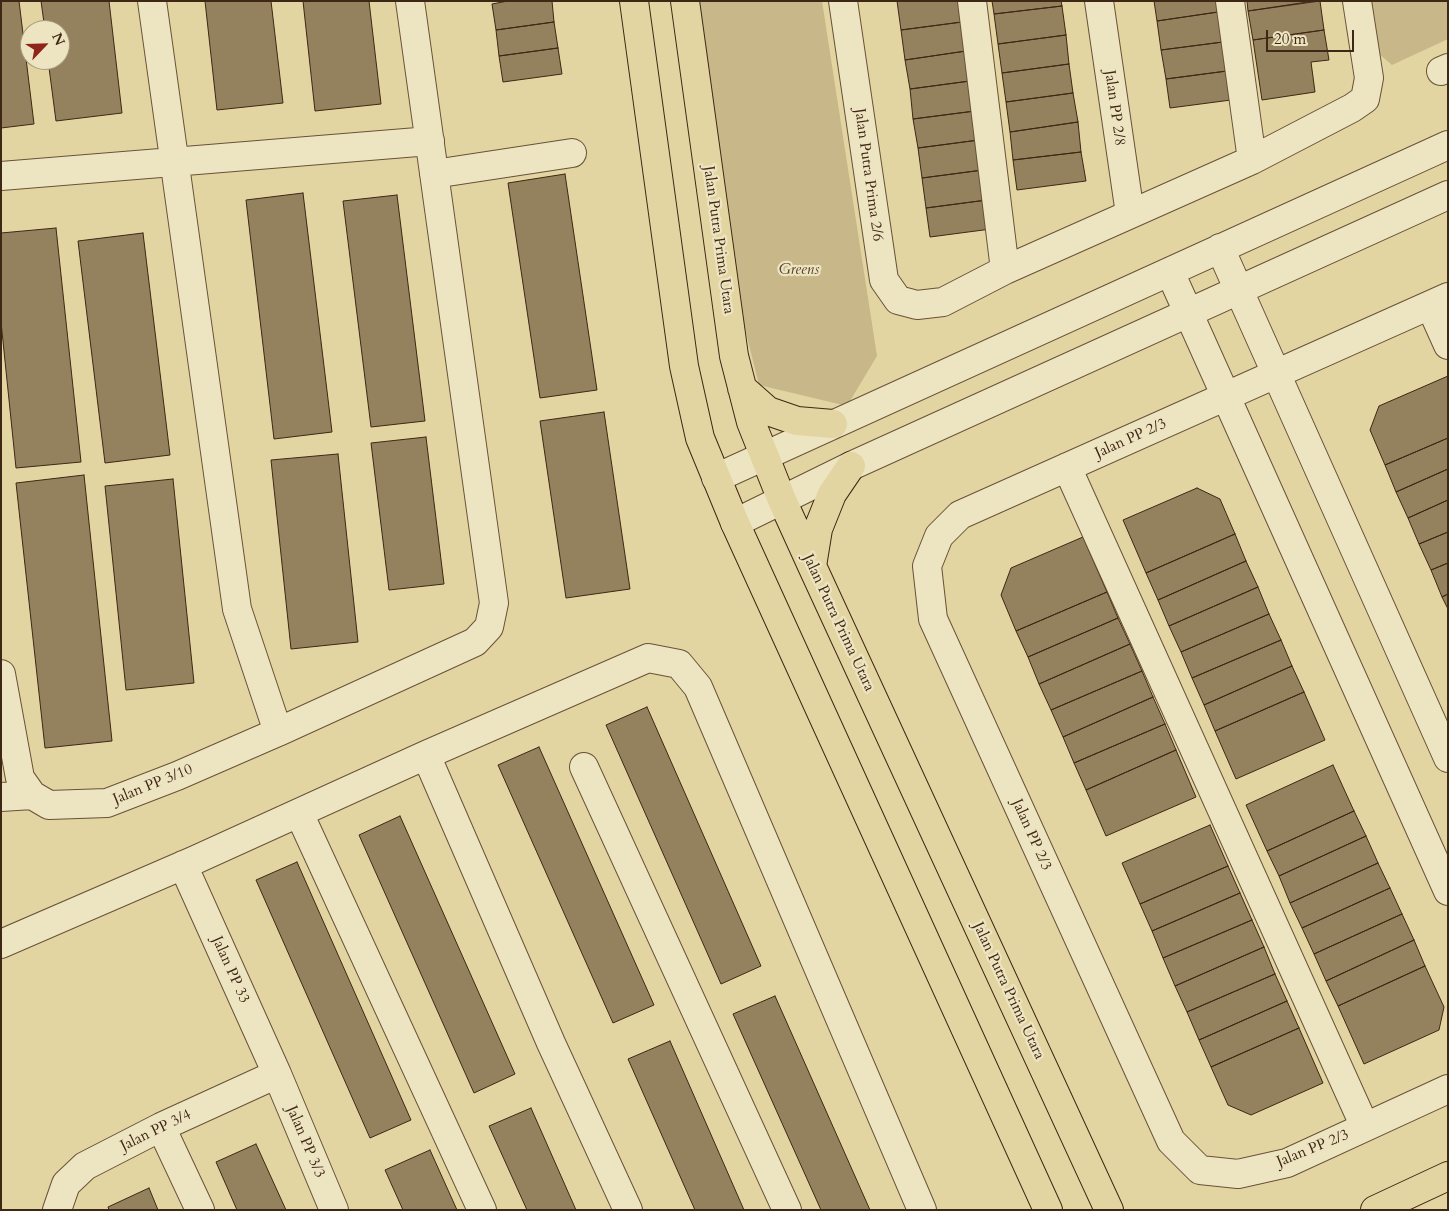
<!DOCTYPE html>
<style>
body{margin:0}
#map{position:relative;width:1449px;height:1211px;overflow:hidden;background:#e3d5a1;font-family:Cardo,serif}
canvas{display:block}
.frame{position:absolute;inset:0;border:2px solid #3e2715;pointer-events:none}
.north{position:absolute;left:20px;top:20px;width:50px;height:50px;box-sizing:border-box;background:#ede4c2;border:1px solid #a7987d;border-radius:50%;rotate:66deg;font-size:14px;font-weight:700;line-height:20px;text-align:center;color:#3e2715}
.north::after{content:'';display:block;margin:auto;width:18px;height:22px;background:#8f2418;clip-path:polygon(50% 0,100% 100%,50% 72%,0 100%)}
.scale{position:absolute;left:1266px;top:30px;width:88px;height:22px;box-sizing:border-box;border:2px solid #3e2715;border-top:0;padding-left:6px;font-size:15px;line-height:18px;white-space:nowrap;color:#3e2715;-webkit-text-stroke:4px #ede4c2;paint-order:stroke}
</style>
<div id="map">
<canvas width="1449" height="1211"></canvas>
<div class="frame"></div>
<div class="north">N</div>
<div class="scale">20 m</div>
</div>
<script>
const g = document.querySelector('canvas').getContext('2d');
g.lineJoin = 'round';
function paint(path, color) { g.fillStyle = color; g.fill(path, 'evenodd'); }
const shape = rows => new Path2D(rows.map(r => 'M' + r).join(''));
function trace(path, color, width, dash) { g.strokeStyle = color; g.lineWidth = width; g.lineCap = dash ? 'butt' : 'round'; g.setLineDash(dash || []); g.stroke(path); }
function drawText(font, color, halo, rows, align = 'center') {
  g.font = font + ' Cardo,serif'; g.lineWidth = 4.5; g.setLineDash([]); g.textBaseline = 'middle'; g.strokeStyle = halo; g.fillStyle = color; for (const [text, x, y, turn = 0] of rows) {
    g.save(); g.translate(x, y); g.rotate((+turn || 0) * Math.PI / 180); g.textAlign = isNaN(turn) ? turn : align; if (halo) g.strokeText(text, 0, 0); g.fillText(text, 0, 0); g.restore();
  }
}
const green = shape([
 [700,1,822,1,877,356,847,406,759,385,739,305],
 [1370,1,1448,1,1448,39,1392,65,1378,53]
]);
const building = shape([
 [1,1,19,1,34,124,1,128,1,1],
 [41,1,109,1,122,113,56,121,48,60,60,60,60,30,45,30,41,1],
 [205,1,271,1,283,103,217,110,205,1],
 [303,1,369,1,381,104,315,111,303,1],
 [508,1,552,1,554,22,496,30,492,4,508,1],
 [897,1,959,1,962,22,901,30,897,1],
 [992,1,1061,1,1062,6,994,14,992,1],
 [1154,1,1217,1,1218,12,1157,21,1154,1],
 [1247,1,1314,1,1248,11,1247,1],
 [1320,1,1324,30,1253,40,1248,11,1320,1],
 [1062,6,1066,35,998,44,994,14,1062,6],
 [1218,12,1223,42,1161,50,1157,21,1218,12],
 [554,22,558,48,499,56,496,30,554,22],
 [962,22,966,51,905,60,901,30,962,22],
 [1324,30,1329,60,1311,62,1315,92,1262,100,1253,40,1324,30],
 [1066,35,1069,64,1002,73,998,44,1066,35],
 [1223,42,1227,71,1166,79,1161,50,1223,42],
 [558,48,562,74,503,82,499,56,558,48],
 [966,51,970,81,910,89,905,60,966,51],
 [1069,64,1073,93,1006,102,1002,73,1069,64],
 [1227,71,1231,100,1170,108,1166,79,1227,71],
 [970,81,975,111,913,119,910,89,970,81],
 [1073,93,1078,122,1010,132,1006,102,1073,93],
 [975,111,979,140,918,148,913,119,975,111],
 [1078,122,1081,152,1013,160,1010,132,1078,122],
 [979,140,983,170,922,178,918,148,979,140],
 [1081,152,1086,181,1017,190,1013,160,1081,152],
 [983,170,987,200,926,208,922,178,983,170],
 [565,174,597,390,540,398,508,183,565,174],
 [303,193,332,432,274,439,246,200,303,193],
 [397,195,425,421,371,427,343,201,397,195],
 [987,200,991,229,930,237,926,208,987,200],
 [56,228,81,462,16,468,1,322,1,233,56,228],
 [143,233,170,455,105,463,78,241,143,233],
 [1448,376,1448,438,1385,465,1370,430,1379,406,1448,376],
 [604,412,630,589,566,598,540,421,604,412],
 [426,437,444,584,389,590,371,443,426,437],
 [1448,438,1448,469,1396,492,1385,465,1448,438],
 [338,454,358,642,291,649,271,460,338,454],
 [1448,469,1448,500,1408,518,1396,492,1448,469],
 [84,475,112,741,45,748,16,483,84,475],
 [173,479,194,683,126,690,105,486,173,479],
 [1197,488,1220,499,1235,534,1146,573,1123,520,1197,488],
 [1448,500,1448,532,1419,544,1408,518,1448,500],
 [1448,532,1448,563,1431,570,1419,544,1448,532],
 [1235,534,1246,561,1158,600,1146,573,1235,534],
 [1083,537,1107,592,1016,631,1001,595,1011,568,1083,537],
 [1246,561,1258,587,1169,626,1158,600,1246,561],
 [1448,563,1448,594,1442,597,1431,570,1448,563],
 [1258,587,1269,614,1181,652,1169,626,1258,587],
 [1107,592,1118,618,1028,657,1016,631,1107,592],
 [1448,594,1448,609,1442,597,1448,594],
 [1269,614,1281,640,1192,678,1181,652,1269,614],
 [1118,618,1130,644,1039,684,1028,657,1118,618],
 [1281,640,1292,666,1204,705,1192,678,1281,640],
 [1130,644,1142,671,1051,710,1039,684,1130,644],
 [1292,666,1304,692,1215,731,1204,705,1292,666],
 [1142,671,1153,697,1063,737,1051,710,1142,671],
 [1304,692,1325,740,1236,779,1215,731,1304,692],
 [1153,697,1165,724,1074,763,1063,737,1153,697],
 [647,707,761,966,721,984,606,725,647,707],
 [1165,724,1176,750,1086,790,1074,763,1165,724],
 [539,747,654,1005,613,1023,498,765,539,747],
 [1176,750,1196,797,1106,836,1086,790,1176,750],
 [1333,765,1354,811,1267,851,1246,805,1333,765],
 [1354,811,1366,836,1279,876,1267,851,1354,811],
 [400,816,515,1074,474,1093,359,835,400,816],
 [1210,825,1228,866,1140,904,1122,863,1210,825],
 [1366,836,1378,863,1290,903,1279,876,1366,836],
 [297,862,411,1120,370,1138,256,880,297,862],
 [1378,863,1390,888,1302,928,1290,903,1378,863],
 [1228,866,1240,893,1152,931,1140,904,1228,866],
 [1390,888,1402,914,1314,954,1302,928,1390,888],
 [1240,893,1252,920,1163,958,1152,931,1240,893],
 [1402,914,1414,940,1326,981,1314,954,1402,914],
 [1252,920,1264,947,1175,986,1163,958,1252,920],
 [1414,940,1425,966,1338,1006,1326,981,1414,940],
 [1264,947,1275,974,1187,1012,1175,986,1264,947],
 [1425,966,1444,1007,1439,1030,1364,1064,1338,1006,1425,966],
 [1275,974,1287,1001,1199,1040,1187,1012,1275,974],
 [775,996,870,1210,821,1210,733,1014,775,996],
 [1287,1001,1299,1028,1211,1067,1199,1040,1287,1001],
 [1299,1028,1323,1083,1251,1115,1228,1105,1211,1067,1299,1028],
 [670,1041,744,1210,695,1210,628,1059,670,1041],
 [531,1108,576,1210,527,1210,489,1126,531,1108],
 [256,1144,286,1210,237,1210,216,1162,256,1144],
 [430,1150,457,1210,403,1210,385,1170,430,1150],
 [149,1188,158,1210,109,1210,108,1207,149,1188]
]);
const minor = shape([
 [152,1,237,609,278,732,475,642,489,627,494,603,410,1],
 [843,1,884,280,898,300,917,305,943,302,1005,270,1252,160,1352,108,1365,99,1369,78,1357,1],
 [972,1,1005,270],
 [1099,1,1130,214],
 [1230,1,1252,160],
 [1441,71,1448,68],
 [434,174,572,153],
 [1,176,430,141],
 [1220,248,1448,758],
 [1170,272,1448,891],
 [1448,297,960,515,939,536,927,566,933,619,1171,1141,1200,1170,1238,1174,1287,1163,1448,1089],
 [1430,305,1448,345],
 [1067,467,1365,1127],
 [716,478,1448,145],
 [735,523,851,466,1448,195],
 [1,674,20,778,32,795,49,805,107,803,177,776,278,732],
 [426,755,551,1043,628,1210],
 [584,767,787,1210],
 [1,797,32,795],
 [299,813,482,1210],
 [183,865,277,1074,334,1210],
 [1,944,195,860,426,755,648,658,679,664,698,687,922,1210],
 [161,1127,200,1210],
 [57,1210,66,1184,85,1166,161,1127,277,1074]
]);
const major = shape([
 [634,1,684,366,700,438,735,523,1048,1210],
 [685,1,734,356,751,422,782,500,812,566,1109,1210],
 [742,388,768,411,797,421,833,424],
 [812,566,818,529,832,494,851,466],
 [1375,1210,1448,1176]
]);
const streetNames = [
 ["Jalan PP 2/8",1114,108,82],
 ["Jalan Putra Prima 2/6",868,175,82],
 ["Jalan Putra Prima Utara",718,240,82],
 ["Jalan PP 2/3",1131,439,-24],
 ["Jalan Putra Prima Utara",838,623,65],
 ["Jalan PP 3/10",153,785,-22],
 ["Jalan PP 2/3",1031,835,66],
 ["Jalan PP 33",230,970,66],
 ["Jalan Putra Prima Utara",1008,991,65],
 ["Jalan PP 3/4",156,1131,-26],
 ["Jalan PP 3/3",305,1142,67],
 ["Jalan PP 2/3",1313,1149,-22]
];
const parkNames = [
 ["Greens",799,271]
];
paint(green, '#c7b789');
paint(building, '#94815e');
trace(building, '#3e2715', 1);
trace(minor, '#675238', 30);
trace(major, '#3e2715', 30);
trace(minor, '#ede4c2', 28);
trace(major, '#e3d5a1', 28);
drawText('15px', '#3e2715', '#ede4c2', streetNames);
drawText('italic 15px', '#59442c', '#ede4c2', parkNames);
</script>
